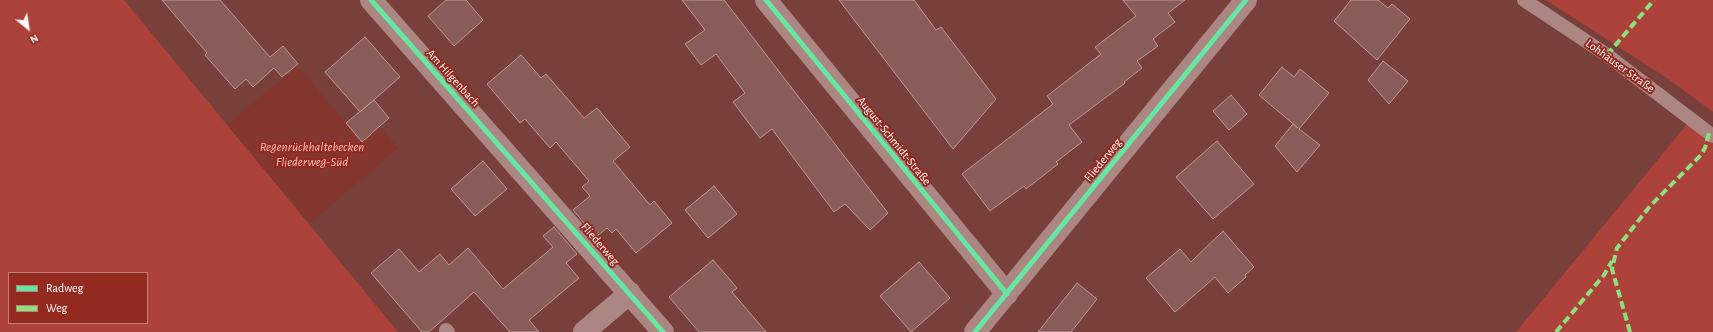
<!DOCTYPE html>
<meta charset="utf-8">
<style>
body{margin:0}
#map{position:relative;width:1713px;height:332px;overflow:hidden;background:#793f3b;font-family:"Alegreya Sans",sans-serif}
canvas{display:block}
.legend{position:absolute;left:8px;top:272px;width:140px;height:52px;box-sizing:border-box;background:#942920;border:1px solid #bf7f79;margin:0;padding:5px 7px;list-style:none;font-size:12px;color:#fff}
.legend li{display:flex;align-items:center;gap:8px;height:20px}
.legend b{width:20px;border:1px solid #bf7f79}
.north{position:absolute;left:8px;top:8px;width:40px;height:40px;-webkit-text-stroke:3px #942920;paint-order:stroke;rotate:150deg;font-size:11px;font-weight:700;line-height:16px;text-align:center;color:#fff}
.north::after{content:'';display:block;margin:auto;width:14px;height:18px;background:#fff;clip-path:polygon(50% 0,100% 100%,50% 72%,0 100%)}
</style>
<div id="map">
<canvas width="1713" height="332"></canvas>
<ul class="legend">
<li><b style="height:5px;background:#66e7a1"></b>Radweg</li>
<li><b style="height:5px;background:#8de07e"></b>Weg</li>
</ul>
<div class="north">N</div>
</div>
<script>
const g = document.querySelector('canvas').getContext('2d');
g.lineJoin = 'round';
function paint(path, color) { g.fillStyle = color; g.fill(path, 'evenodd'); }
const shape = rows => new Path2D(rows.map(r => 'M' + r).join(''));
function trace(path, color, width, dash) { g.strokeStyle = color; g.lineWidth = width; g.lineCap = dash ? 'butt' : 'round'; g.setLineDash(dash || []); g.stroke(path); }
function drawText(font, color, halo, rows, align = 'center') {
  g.font = font + ' "Alegreya Sans",sans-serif'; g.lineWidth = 4; g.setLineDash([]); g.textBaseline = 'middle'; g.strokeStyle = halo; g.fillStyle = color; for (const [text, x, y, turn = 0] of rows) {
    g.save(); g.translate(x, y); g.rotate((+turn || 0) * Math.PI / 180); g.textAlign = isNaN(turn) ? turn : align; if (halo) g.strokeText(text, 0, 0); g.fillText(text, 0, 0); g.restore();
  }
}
const green = shape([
 [0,0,124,0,398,332,0,332],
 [9,273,147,273,147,323,9,323],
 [1546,0,1713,0,1713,112,1670,80],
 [1688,123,1713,144,1713,332,1516,332]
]);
const water = shape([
 [297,66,362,142,380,127,398,148,310,223,227,125]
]);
const building = shape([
 [162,0,220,0,270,57,283,46,298,64,282,77,274,68,253,87,246,79,235,89,205,55,207,53,162,0],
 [446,0,466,0,483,20,454,46,428,16,446,0],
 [682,0,724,0,888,213,870,230,845,204,834,212,772,129,760,138,733,102,745,93,716,54,701,65,685,44,705,30,682,0],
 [839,0,914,0,936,30,941,27,996,99,953,149,839,0],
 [1123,0,1185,0,1168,13,1175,22,1153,39,1158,46,1137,61,1142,68,1124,82,1125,83,1069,125,1082,142,1056,162,1058,164,1026,189,1024,186,990,211,962,174,1053,104,1047,96,1101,54,1095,47,1136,16,1123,0],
 [1351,0,1378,0,1388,8,1392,4,1410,19,1377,60,1334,21,1351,0],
 [365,37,400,77,360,112,325,72,365,37],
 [521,55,541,78,546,74,584,118,597,108,630,147,613,161,650,205,654,201,672,223,636,253,616,229,612,233,607,228,596,237,573,210,590,196,582,187,589,181,556,142,550,148,525,119,520,123,487,84,521,55],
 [1383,61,1408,81,1389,104,1368,80,1383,61],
 [1282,67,1294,77,1300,69,1329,93,1299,129,1320,145,1297,172,1275,146,1293,124,1298,128,1259,95,1282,67],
 [1231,95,1247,114,1229,130,1213,111,1231,95],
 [374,100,389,118,362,142,346,123,374,100],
 [1217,141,1254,184,1213,219,1176,177,1217,141],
 [483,161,507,189,475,216,451,189,483,161],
 [714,186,737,214,708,238,685,210,714,186],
 [554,227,577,254,566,263,579,278,529,320,539,332,510,332,474,292,429,332,422,332,371,273,399,249,419,272,440,254,449,265,468,248,503,289,553,247,543,236,554,227],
 [1223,231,1254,267,1245,275,1246,277,1228,293,1215,277,1175,312,1146,278,1180,249,1191,262,1223,231],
 [713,260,737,288,732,292,766,332,699,332,669,297,713,260],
 [919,262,950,298,911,332,880,296,919,262],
 [1077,283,1097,299,1071,332,1038,332,1077,283]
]);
const service = shape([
 [1524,0,1607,55,1713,136],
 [446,330,448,332]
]);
const minor = shape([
 [371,0,663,332],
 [766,0,1007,294],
 [584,332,630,293],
 [975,332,1246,0]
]);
const quiet = shape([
 [1607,55,1654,0],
 [1556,332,1604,275,1612,261],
 [1630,332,1612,269,1617,248,1650,206,1701,155,1705,148,1709,133]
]);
const cycleway = shape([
 [371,0,663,332],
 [766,0,1007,294],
 [975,332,1246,0]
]);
const streetNames = [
 ["Lohhäuser Straße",1620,66,36],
 ["Am Hilgenbach",453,78,48],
 ["August-Schmidt-Straße",894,141,51],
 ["Fliederweg",1103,160,-51],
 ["Fliederweg",600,244,49]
];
const waterNames = [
 ["Regenrückhaltebecken",312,147],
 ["Fliederweg-Süd",312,162]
];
paint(green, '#ad423b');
paint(water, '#84362f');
paint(building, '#8a5c59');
trace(building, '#ba9a98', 1);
trace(service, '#ac8683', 14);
trace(minor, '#ac8683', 22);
trace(quiet, '#8de07e', 4, [8, 4]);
trace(cycleway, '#66e7a1', 5);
drawText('12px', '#fff', '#942920', streetNames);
drawText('italic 13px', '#f5c3bf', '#942920', waterNames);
</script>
